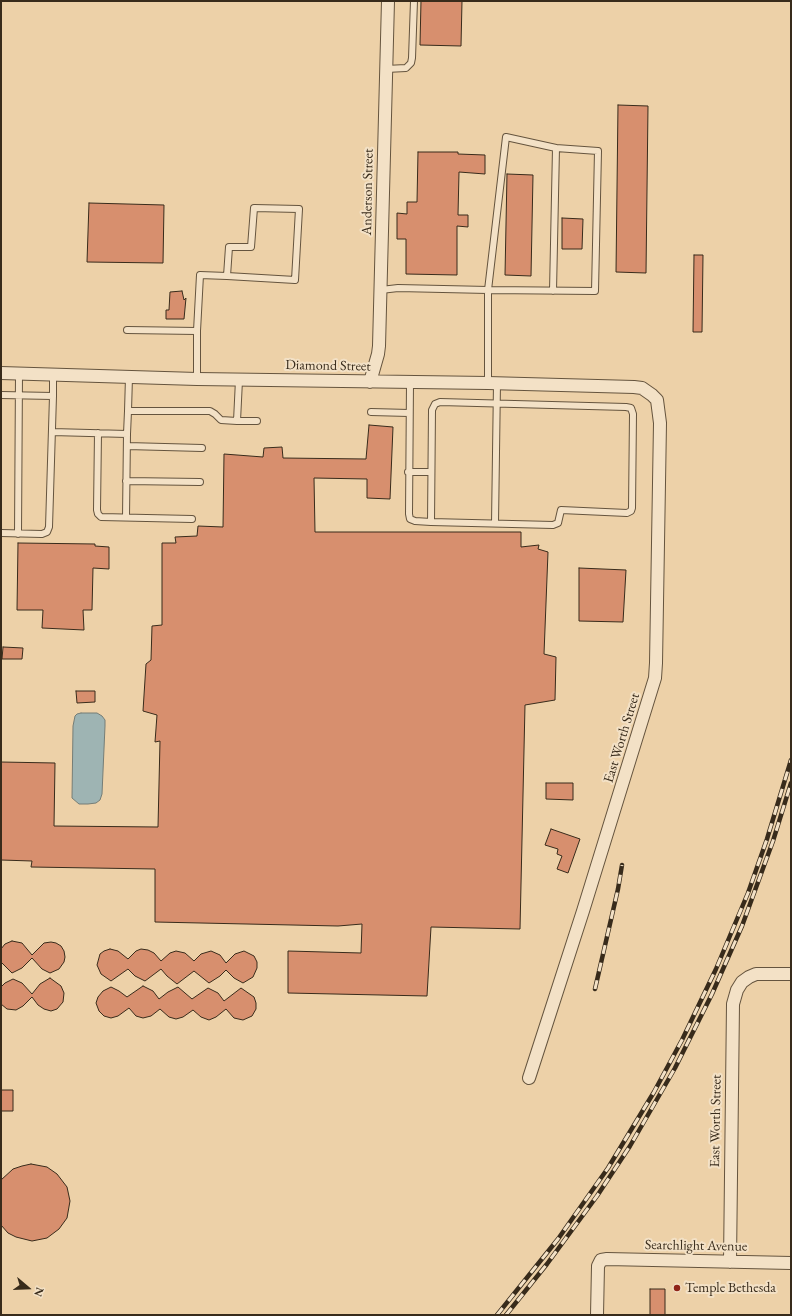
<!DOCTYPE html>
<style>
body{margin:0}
#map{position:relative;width:792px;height:1316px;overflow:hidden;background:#edd1a8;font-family:"EB Garamond",serif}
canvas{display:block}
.frame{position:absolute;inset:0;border:2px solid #382b1b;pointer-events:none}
.north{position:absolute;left:8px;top:1268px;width:40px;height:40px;-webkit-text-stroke:3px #f3e1c6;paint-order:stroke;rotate:109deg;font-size:11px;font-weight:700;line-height:16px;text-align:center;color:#382b1b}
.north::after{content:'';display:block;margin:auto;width:14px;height:18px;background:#382b1b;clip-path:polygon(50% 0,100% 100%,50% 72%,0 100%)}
</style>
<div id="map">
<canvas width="792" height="1316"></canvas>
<div class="frame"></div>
<div class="north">N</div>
</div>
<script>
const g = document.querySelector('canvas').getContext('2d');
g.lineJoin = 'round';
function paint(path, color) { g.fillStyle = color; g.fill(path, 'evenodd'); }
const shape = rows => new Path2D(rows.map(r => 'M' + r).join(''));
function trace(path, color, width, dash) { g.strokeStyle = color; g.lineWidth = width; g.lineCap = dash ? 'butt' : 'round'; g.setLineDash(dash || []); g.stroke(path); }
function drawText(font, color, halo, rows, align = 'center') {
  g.font = font + ' "EB Garamond",serif'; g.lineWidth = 4; g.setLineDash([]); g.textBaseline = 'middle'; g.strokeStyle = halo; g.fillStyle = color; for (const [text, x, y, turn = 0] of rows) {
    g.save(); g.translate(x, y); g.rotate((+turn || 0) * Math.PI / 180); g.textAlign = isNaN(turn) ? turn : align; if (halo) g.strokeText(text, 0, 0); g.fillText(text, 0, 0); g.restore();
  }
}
const water = shape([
 [81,713,97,713,102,716,105,720,105,726,102,794,100,800,96,803,88,804,79,804,72,798,73,726,75,716,77,714,81,713]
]);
const building = shape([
 [421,1,462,1,461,46,420,45,421,1],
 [618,105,648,106,646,273,616,272,618,105],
 [418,152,458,152,458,154,485,155,485,174,459,172,458,215,468,215,468,227,457,226,457,275,406,274,406,239,397,239,397,213,407,214,407,202,417,202,418,152],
 [507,174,533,175,531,276,505,275,507,174],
 [89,203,164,205,163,263,87,262,89,203],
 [562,218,583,219,582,249,562,249,562,218],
 [694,255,703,255,702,332,693,332,694,255],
 [182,291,184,300,186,298,184,319,166,319,166,310,169,310,170,292,182,291],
 [369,425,393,427,390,499,367,498,367,479,314,478,315,532,521,532,521,547,539,545,538,549,548,552,544,654,556,657,555,700,525,705,520,929,431,927,427,996,288,993,288,951,361,953,362,924,338,926,155,922,155,869,31,867,32,861,1,860,1,762,55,763,54,826,158,827,160,741,155,742,157,715,143,711,146,664,151,660,152,626,162,625,162,543,176,543,175,537,197,536,198,526,223,527,224,454,263,457,264,448,282,447,283,458,366,459,369,425],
 [18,543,95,544,95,546,109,547,109,569,93,568,92,610,83,610,84,630,42,628,43,610,17,610,18,543],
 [579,568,626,570,623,622,579,621,579,568],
 [3,647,23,648,22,659,2,659,3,647],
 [76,691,95,691,95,702,77,703,76,691],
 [546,783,573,783,573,800,546,799,546,783],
 [551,829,580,839,568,873,557,869,562,856,557,854,558,849,545,845,551,829],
 [12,941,22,943,32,955,44,943,51,942,56,943,61,946,64,951,65,957,64,962,59,969,50,973,42,969,32,958,22,968,12,973,1,962,1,949,5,944,12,941],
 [110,949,118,951,128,959,136,951,141,949,148,950,154,953,161,961,170,953,176,951,185,953,194,961,201,954,211,951,220,955,226,963,235,954,244,951,254,956,257,962,257,968,253,977,243,983,234,978,226,970,220,976,209,983,194,971,177,984,167,976,161,969,145,981,135,976,128,969,111,981,101,974,97,965,100,954,104,951,110,949],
 [50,978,61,986,64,993,63,1002,57,1009,51,1011,44,1009,38,1005,32,997,23,1006,16,1010,7,1009,1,1004,1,987,5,983,13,979,22,983,32,994,40,984,50,978],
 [143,986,153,991,159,999,168,992,178,987,192,999,208,988,218,993,224,1001,241,988,254,997,256,1003,256,1009,252,1016,243,1020,234,1018,226,1009,216,1017,209,1020,201,1017,193,1010,183,1017,176,1019,169,1017,160,1009,151,1016,143,1018,136,1016,129,1008,118,1016,111,1018,104,1016,99,1011,96,1003,98,997,103,991,111,987,119,991,127,997,143,986],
 [1,1090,13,1090,13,1111,1,1111,1,1090],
 [31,1164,47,1167,57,1174,67,1187,70,1201,67,1218,59,1229,47,1238,32,1241,16,1237,8,1233,1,1225,1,1180,13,1169,22,1166,31,1164],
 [650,1289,665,1289,665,1315,650,1315,650,1289]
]);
const lane = shape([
 [386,69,406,68,411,63,412,58,414,1],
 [381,290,398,288,488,290,488,383],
 [553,291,556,148,506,137,488,290,595,291,598,151,556,148],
 [127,330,197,331],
 [197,379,197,331,200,275,227,276,295,280,299,209,254,208,251,247,229,247,227,276],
 [410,383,409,514,410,519,415,521,431,522,553,525,558,523,561,510,627,513,631,511,632,508,633,414,631,408,626,407,440,402,435,404,432,410,431,522],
 [1,395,53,396,49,527,47,532,42,534,1,533],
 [53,396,53,375],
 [128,411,129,377],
 [371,412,409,413],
 [237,421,257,421],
 [52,432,127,434,128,411,210,411,215,414,221,420,237,421,239,380],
 [98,433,97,510,98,514,101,517,192,519],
 [127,446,202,448],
 [408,472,431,472],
 [126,481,200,482],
 [126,517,127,434],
 [495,523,497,383],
 [18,534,19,374]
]);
const street = shape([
 [1,373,197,379,488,383,634,387,642,388,652,395,657,400,660,423,656,663,655,678,583,911,529,1078],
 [370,382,378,354,379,346,388,1],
 [730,1262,733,1004,737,990,742,982,749,977,756,974,791,974],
 [597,1315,598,1266,601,1260,607,1259,791,1263]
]);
const rail = shape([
 [595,989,618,889,622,865],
 [497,1315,558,1239,608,1168,654,1092,682,1040,716,969,748,893,767,839,791,760],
 [506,1315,547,1264,597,1196,630,1146,675,1068,712,994,742,926,773,841,791,783]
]);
const markers = [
 [677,1288,4,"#8f2418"]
];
const streetNames = [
 ["Anderson Street",368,192,-89],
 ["Diamond Street",328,366,1],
 ["East Worth Street",622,738,-73],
 ["East Worth Street",716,1121,-89],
 ["Searchlight Avenue",696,1246,1]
];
const poiNames = [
 ["Temple Bethesda",685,1288]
];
paint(water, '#9eb4b3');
trace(water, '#757d76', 1);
paint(building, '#d78f6e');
trace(building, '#382b1b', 1);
trace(lane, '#65543e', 8);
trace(street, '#65543e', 14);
trace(lane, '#f3e1c6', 6);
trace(street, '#f3e1c6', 12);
trace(rail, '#382b1b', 4.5);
trace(rail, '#f3e1c6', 3, [9]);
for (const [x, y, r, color] of markers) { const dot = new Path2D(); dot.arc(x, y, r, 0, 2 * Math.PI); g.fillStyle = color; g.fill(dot); trace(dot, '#f3e1c6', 1.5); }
drawText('14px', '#382b1b', '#f3e1c6', streetNames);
drawText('14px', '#382b1b', '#f3e1c6', poiNames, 'left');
</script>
